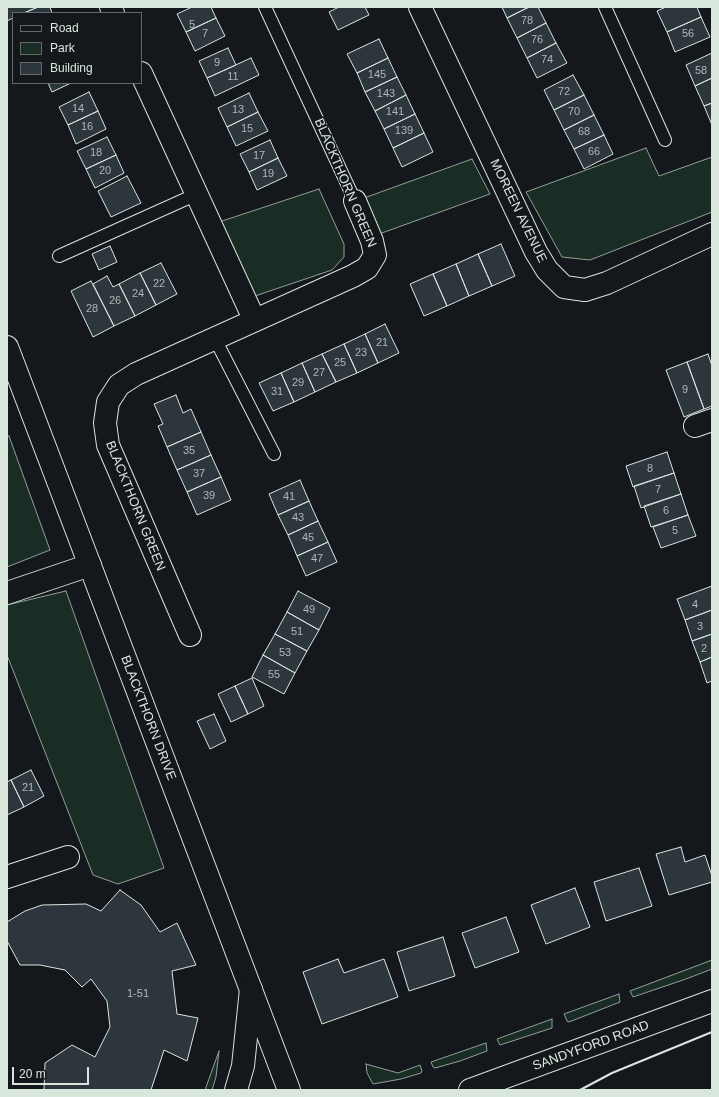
<!DOCTYPE html>
<style>
body{margin:0}
#map{position:relative;width:719px;height:1097px;overflow:hidden;background:#14181c;font-family:Helvetica,sans-serif}
canvas{display:block}
.frame{position:absolute;inset:0;border:8px solid #d8e6dc;pointer-events:none}
.legend{position:absolute;left:12px;top:12px;width:130px;height:72px;box-sizing:border-box;background:#14181c;border:1px solid #626a69;margin:0;padding:5px 7px;list-style:none;font-size:12px;color:#d8e6dc}
.legend li{display:flex;align-items:center;gap:8px;height:20px}
.legend b{width:20px;border:1px solid #626a69}
.scale{position:absolute;left:12px;top:1067px;width:77px;height:18px;box-sizing:border-box;border:2px solid #d8e6dc;border-top:0;padding-left:5px;font-size:12px;line-height:14px;white-space:nowrap;color:#d8e6dc;-webkit-text-stroke:3px #14181c;paint-order:stroke}
</style>
<div id="map">
<canvas width="719" height="1097"></canvas>
<div class="frame"></div>
<ul class="legend">
<li><b style="height:5px;background:#14181c"></b>Road</li>
<li><b style="height:11px;background:#1a2d24"></b>Park</li>
<li><b style="height:11px;background:#2c363c"></b>Building</li>
</ul>
<div class="scale">20 m</div>
</div>
<script>
const g = document.querySelector('canvas').getContext('2d');
g.lineJoin = 'round';
function paint(path, color) { g.fillStyle = color; g.fill(path, 'evenodd'); }
const shape = rows => new Path2D(rows.map(r => 'M' + r).join(''));
function trace(path, color, width, dash) { g.strokeStyle = color; g.lineWidth = width; g.lineCap = dash ? 'butt' : 'round'; g.setLineDash(dash || []); g.stroke(path); }
function drawText(font, color, halo, rows, align = 'center') {
  g.font = font + ' Helvetica,sans-serif'; g.lineWidth = 3; g.setLineDash([]); g.textBaseline = 'middle'; g.strokeStyle = halo; g.fillStyle = color; for (const [text, x, y, turn = 0] of rows) {
    g.save(); g.translate(x, y); g.rotate((+turn || 0) * Math.PI / 180); g.textAlign = isNaN(turn) ? turn : align; if (halo) g.strokeText(text, 0, 0); g.fillText(text, 0, 0); g.restore();
  }
}
const green = shape([
 [646,148,659,176,712,157,712,212,590,260,562,257,526,192,646,148],
 [472,159,490,194,379,234,364,198,472,159],
 [319,189,344,244,344,257,332,270,249,298,213,224,319,189],
 [9,436,50,550,7,567,7,437,9,436],
 [66,591,164,868,118,884,93,875,7,655,7,605,66,591],
 [712,960,712,969,686,979,633,997,630,991,712,960],
 [619,994,620,1002,569,1022,567,1021,564,1014,619,994],
 [552,1019,552,1028,500,1045,497,1039,552,1019],
 [486,1043,487,1051,460,1061,435,1068,433,1067,431,1062,486,1043],
 [219,1051,216,1077,212,1090,205,1090,219,1051],
 [366,1064,398,1073,420,1065,422,1071,421,1073,401,1079,373,1084,367,1073,366,1064]
]);
const building = shape([
 [7,7,38,7,24,13,13,13,13,18,7,21,7,7],
 [38,7,50,7,52,13,24,13,38,7],
 [192,7,211,7,216,18,186,32,177,14,192,7],
 [339,7,365,7,369,15,338,30,329,12,339,7],
 [502,7,529,7,507,18,502,7],
 [529,7,538,7,546,23,517,38,507,18,529,7],
 [666,7,697,7,701,17,667,32,657,11,666,7],
 [701,17,710,37,675,52,667,32,701,17],
 [216,18,225,36,195,51,186,32,216,18],
 [546,23,556,43,527,58,517,38,546,23],
 [379,39,388,58,357,73,347,54,379,39],
 [556,43,567,63,537,78,527,58,556,43],
 [228,48,236,65,207,78,199,61,228,48],
 [712,53,712,78,695,86,686,65,712,53],
 [251,58,259,75,215,96,207,78,251,58],
 [388,58,397,77,365,92,357,73,388,58],
 [573,75,584,95,554,110,544,90,573,75],
 [397,77,406,95,375,111,365,92,397,77],
 [712,78,712,103,704,106,695,86,712,78],
 [48,83,71,83,52,92,48,83],
 [89,92,98,111,68,125,59,107,89,92],
 [249,93,258,112,227,127,218,108,249,93],
 [406,95,415,114,384,129,375,111,406,95],
 [584,95,594,115,564,130,554,110,584,95],
 [712,103,712,125,704,106,712,103],
 [98,111,106,129,76,144,68,125,98,111],
 [258,112,268,131,236,146,227,127,258,112],
 [415,114,424,133,393,148,384,129,415,114],
 [594,115,604,135,574,149,564,130,594,115],
 [424,133,433,152,402,167,393,148,424,133],
 [604,135,613,154,584,169,574,149,604,135],
 [107,137,116,155,86,169,77,151,107,137],
 [270,140,278,158,249,172,240,154,270,140],
 [116,155,124,173,95,188,86,169,116,155],
 [278,158,287,176,257,190,249,172,278,158],
 [127,176,141,203,111,217,98,191,127,176],
 [501,244,515,276,492,286,478,254,501,244],
 [110,246,117,262,99,270,92,254,110,246],
 [478,254,492,286,469,296,456,264,478,254],
 [161,263,177,294,156,305,140,273,161,263],
 [456,264,469,296,447,306,433,274,456,264],
 [140,273,156,305,135,316,119,284,140,273],
 [433,274,447,306,424,316,410,284,433,274],
 [107,276,113,287,119,284,135,316,114,326,93,284,107,276],
 [91,281,114,326,93,337,71,291,91,281],
 [385,324,399,353,378,363,365,334,385,324],
 [365,334,378,363,357,373,344,344,365,334],
 [344,344,357,373,336,382,322,354,344,344],
 [322,354,336,382,315,392,302,363,322,354],
 [708,354,712,366,712,406,704,409,687,362,708,354],
 [687,362,704,409,684,417,666,370,687,362],
 [302,363,315,392,294,402,281,373,302,363],
 [281,373,294,402,273,411,259,383,281,373],
 [176,395,183,413,191,409,201,432,167,447,158,426,163,424,154,404,176,395],
 [201,432,211,455,177,470,167,447,201,432],
 [667,452,674,473,633,487,626,466,667,452],
 [211,455,221,477,187,492,177,470,211,455],
 [674,473,681,494,641,508,634,486,674,473],
 [221,477,231,500,197,515,187,492,221,477],
 [300,480,309,501,278,515,269,494,300,480],
 [681,494,688,515,651,527,644,506,681,494],
 [309,501,318,521,288,535,278,515,309,501],
 [688,515,696,536,661,548,653,527,688,515],
 [318,521,328,542,297,556,288,535,318,521],
 [328,542,337,562,306,576,297,556,328,542],
 [712,586,712,610,685,620,677,599,712,586],
 [298,591,330,608,319,630,287,612,298,591],
 [712,610,712,634,692,641,685,620,712,610],
 [287,612,319,630,307,651,275,634,287,612],
 [275,634,307,651,295,673,263,655,275,634],
 [712,634,712,657,700,662,692,641,712,634],
 [263,655,295,673,284,694,252,677,263,655],
 [712,657,712,681,707,683,700,662,712,657],
 [252,678,264,706,248,714,235,686,252,678],
 [235,686,248,714,231,722,218,694,235,686],
 [214,714,226,741,210,749,197,721,214,714],
 [31,770,44,796,24,807,11,780,31,770],
 [11,780,24,807,7,815,7,782,11,780],
 [681,847,685,862,705,855,712,876,712,882,669,895,656,854,681,847],
 [639,868,652,906,606,921,594,882,639,868],
 [575,888,590,927,546,944,531,905,575,888],
 [120,890,141,905,160,932,177,923,196,965,172,971,177,1014,198,1018,187,1061,164,1050,151,1090,42,1090,44,1089,45,1063,72,1045,95,1057,110,1027,107,1001,91,979,82,987,65,970,40,965,20,965,7,941,7,922,25,911,42,905,86,904,101,911,120,890],
 [506,917,519,952,475,968,462,933,506,917],
 [443,937,455,976,409,991,397,952,443,937],
 [338,959,344,973,384,959,398,997,322,1024,303,972,338,959]
]);
const service = shape([
 [265,7,355,201],
 [605,7,665,140],
 [59,256,197,194],
 [214,337,274,454]
]);
const minor = shape([
 [111,7,113,13],
 [420,7,536,252,547,270,564,287,585,290,607,283,712,234],
 [141,73,254,319],
 [695,426,712,420],
 [7,593,90,565],
 [190,635,108,445,105,423,108,402,119,385,136,374,353,276,367,268,375,255,372,241,355,201],
 [7,877,68,857]
]);
const tertiary = shape([
 [7,347,289,1090]
]);
const secondary = shape([
 [236,1090,243,1066,251,989],
 [470,1090,712,1001]
]);
const wall = shape([
 [580,1090,612,1073,712,1032]
]);
const numberNames = [
 ["78",527,21],
 ["5",192,25],
 ["7",205,34],
 ["56",688,34],
 ["76",537,40],
 ["74",547,60],
 ["9",217,63],
 ["58",701,71],
 ["145",377,75],
 ["11",233,77],
 ["72",564,92],
 ["143",386,94],
 ["14",78,109],
 ["13",238,110],
 ["141",395,112],
 ["70",574,112],
 ["16",87,127],
 ["15",247,129],
 ["139",404,131],
 ["68",584,132],
 ["66",594,152],
 ["18",96,153],
 ["17",259,156],
 ["20",105,171],
 ["19",268,174],
 ["22",159,284],
 ["24",138,294],
 ["26",115,301],
 ["28",92,309],
 ["21",382,343],
 ["23",361,353],
 ["25",340,363],
 ["27",319,373],
 ["29",298,383],
 ["9",685,390],
 ["31",277,392],
 ["35",189,451],
 ["8",650,469],
 ["37",199,474],
 ["7",658,490],
 ["39",209,496],
 ["41",289,497],
 ["6",666,511],
 ["43",298,518],
 ["5",675,531],
 ["45",308,538],
 ["47",317,559],
 ["4",695,605],
 ["49",309,610],
 ["3",700,627],
 ["51",297,632],
 ["2",704,649],
 ["53",285,653],
 ["55",274,675],
 ["21",28,788],
 ["1-51",138,994]
];
const streetNames = [
 ["BLACKTHORN GREEN",345,183,67],
 ["MOREEN AVENUE",518,211,64],
 ["BLACKTHORN GREEN",135,506,68],
 ["BLACKTHORN DRIVE",148,718,69],
 ["SANDYFORD ROAD",591,1046,-20]
];
paint(green, '#1a2d24');
trace(green, '#939e99', 1);
paint(building, '#2c363c');
trace(building, '#d8e6dc', 1);
trace(service, '#d8e6dc', 14);
trace(minor, '#d8e6dc', 24);
trace(tertiary, '#d8e6dc', 24);
trace(secondary, '#d8e6dc', 24);
trace(service, '#14181c', 12);
trace(minor, '#14181c', 22);
trace(tertiary, '#14181c', 22);
trace(secondary, '#14181c', 22);
trace(wall, '#d8e6dc', 2);
drawText('11px', '#adbab4', null, numberNames);
drawText('13px', '#d8e6dc', '#14181c', streetNames);
</script>
